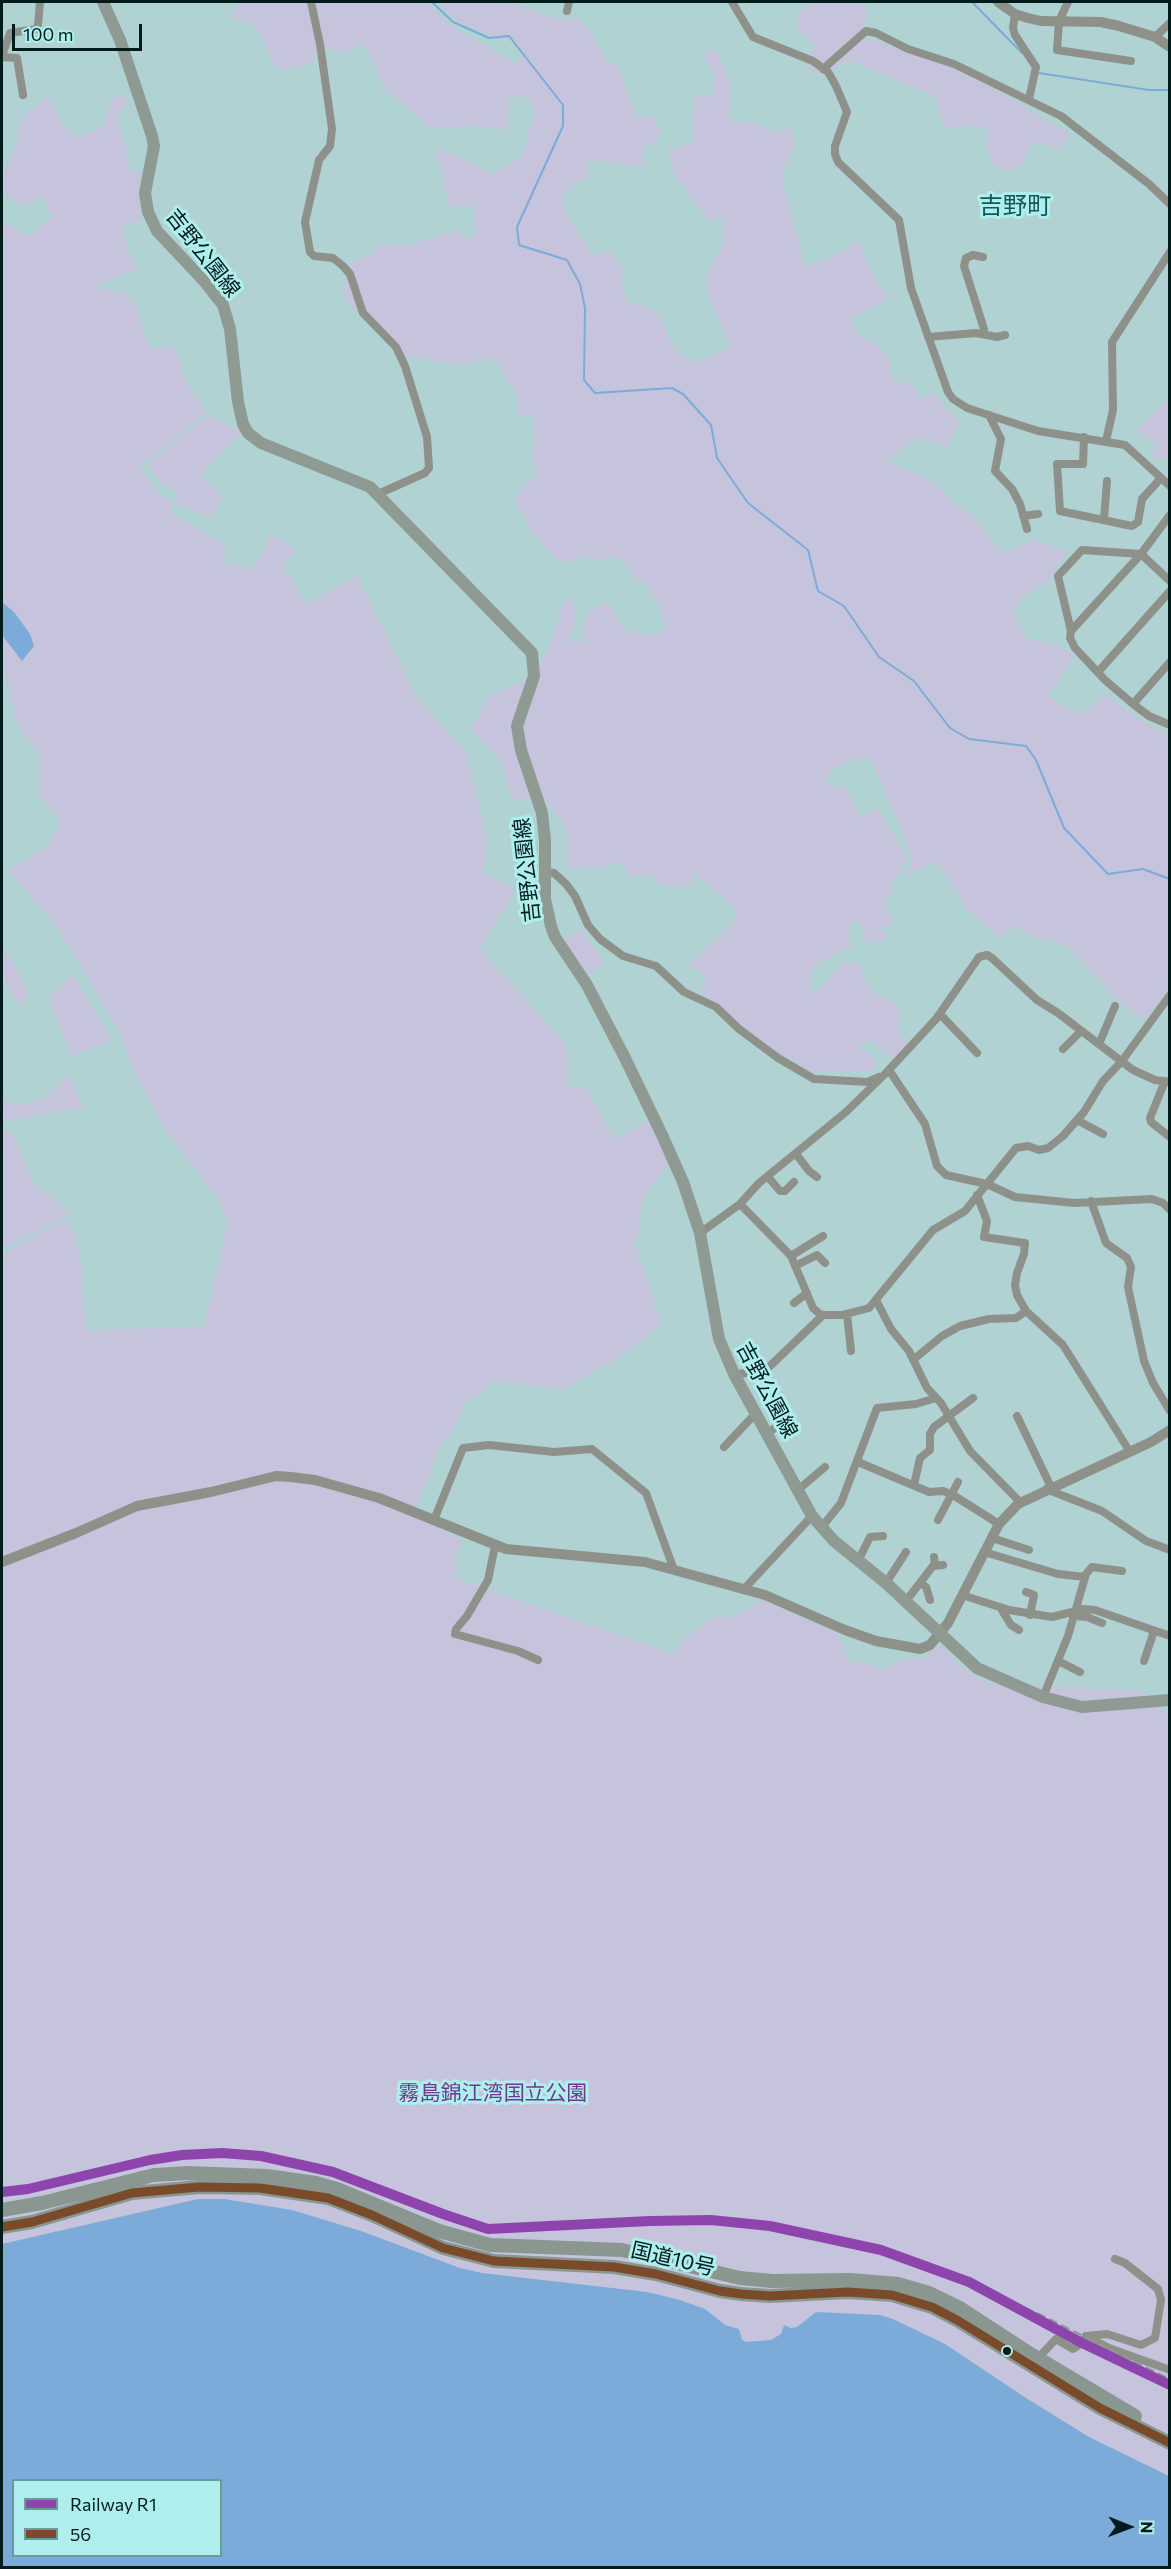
<!DOCTYPE html>
<meta charset="utf-8">
<style>
body{margin:0}
#map{position:relative;width:1171px;height:2569px;overflow:hidden;background:#b0d2d2;font-family:Commissioner,sans-serif}
canvas{display:block}
.frame{position:absolute;inset:0;border:3px solid #021c1b;pointer-events:none}
.legend{position:absolute;left:12px;top:2479px;width:210px;height:78px;box-sizing:border-box;background:#aeefed;border:2px solid #699b99;margin:0;padding:8px 10px;list-style:none;font-size:18px;color:#021c1b}
.legend li{display:flex;align-items:center;gap:12px;height:30px}
.legend b{width:30px;border:2px solid #699b99}
.north{position:absolute;left:1099px;top:2497px;width:60px;height:60px;-webkit-text-stroke:4px #aeefed;paint-order:stroke;rotate:91deg;font-size:16px;font-weight:700;line-height:24px;text-align:center;color:#021c1b}
.north::after{content:'';display:block;margin:auto;width:21px;height:27px;background:#021c1b;clip-path:polygon(50% 0,100% 100%,50% 72%,0 100%)}
.scale{position:absolute;left:12px;top:24px;width:130px;height:27px;box-sizing:border-box;border:3px solid #021c1b;border-top:0;padding-left:8px;font-size:18px;line-height:21px;white-space:nowrap;color:#021c1b;-webkit-text-stroke:4px #aeefed;paint-order:stroke}
</style>
<div id="map">
<canvas width="1171" height="2569"></canvas>
<div class="frame"></div>
<ul class="legend">
<li><b style="height:8px;background:#8e44ad"></b>Railway R1</li>
<li><b style="height:8px;background:#7a4b2a"></b>56</li>
</ul>
<div class="north">N</div>
<div class="scale">100 m</div>
</div>
<script>
const g = document.querySelector('canvas').getContext('2d');
g.lineJoin = 'round';
function paint(path, color) { g.fillStyle = color; g.fill(path, 'evenodd'); }
const shape = rows => new Path2D(rows.map(r => 'M' + r).join(''));
function trace(path, color, width, dash) { g.strokeStyle = color; g.lineWidth = width; g.lineCap = dash ? 'butt' : 'round'; g.setLineDash(dash || []); g.stroke(path); }
function drawText(font, color, halo, rows, align = 'center') {
  g.font = font + ' Commissioner,"Noto Sans JP",sans-serif'; g.lineWidth = 6; g.setLineDash([]); g.textBaseline = 'middle'; g.strokeStyle = halo; g.fillStyle = color; for (const [text, x, y, turn = 0] of rows) {
    g.save(); g.translate(x, y); g.rotate((+turn || 0) * Math.PI / 180); g.textAlign = isNaN(turn) ? turn : align; if (halo) g.strokeText(text, 0, 0); g.fillText(text, 0, 0); g.restore();
  }
}
const green = shape([
 [241,2,425,2,455,28,518,65,522,50,511,40,486,34,456,20,437,2,502,2,520,5,549,17,563,19,576,17,586,26,606,58,620,69,636,118,653,117,662,134,642,150,646,168,605,161,589,161,587,178,574,184,563,195,566,215,593,255,610,251,622,269,621,288,629,302,647,307,662,319,670,341,680,355,699,362,730,347,705,286,709,268,722,247,723,218,709,221,674,173,668,149,693,143,694,97,712,96,715,86,713,71,706,61,706,50,717,51,730,83,729,120,762,125,771,133,788,128,794,131,794,144,788,164,781,172,805,266,830,258,860,241,868,266,889,298,858,316,848,318,859,335,876,344,889,356,892,378,898,386,910,380,920,400,933,392,949,412,960,421,947,447,922,438,903,447,887,462,921,476,940,488,954,504,971,514,999,550,1008,552,1025,544,1032,538,1069,553,1059,560,1049,581,1022,597,1014,613,1027,639,1049,643,1076,654,1048,696,1075,713,1091,707,1104,693,1140,720,1164,732,1170,748,1169,987,1146,1019,1119,1002,1070,949,1052,940,1039,940,1017,927,1006,931,998,938,965,907,946,874,933,862,905,877,912,862,909,847,871,759,851,759,835,769,825,779,830,785,846,788,860,817,877,809,907,856,905,865,893,883,892,894,884,902,894,922,881,928,889,938,866,943,860,923,852,922,849,936,851,947,835,953,812,969,811,989,814,995,836,970,846,962,860,962,863,980,872,990,880,997,896,1002,899,1007,900,1020,897,1026,908,1046,895,1060,871,1041,856,1045,869,1053,877,1064,870,1071,808,1071,794,1060,769,1050,709,998,699,992,707,979,688,964,734,923,736,917,732,904,693,873,693,885,686,887,661,885,650,875,630,877,621,862,601,868,568,867,568,839,564,825,543,797,525,801,511,798,502,763,471,730,486,699,510,686,538,674,541,660,549,649,562,605,568,599,572,598,575,607,575,620,568,641,587,642,582,627,588,615,598,607,609,603,625,630,655,636,667,630,659,606,644,582,633,582,632,571,624,561,612,555,606,560,585,556,569,562,556,559,531,530,515,499,537,472,532,454,535,435,533,414,518,416,517,395,497,363,485,357,466,365,431,361,416,357,403,359,370,320,356,311,344,298,345,278,350,264,372,254,382,244,401,246,459,231,463,237,477,236,473,205,449,207,436,148,477,165,492,175,519,159,527,146,526,136,536,117,529,99,522,96,509,98,507,130,473,125,452,129,429,126,382,86,377,67,361,43,348,53,318,47,314,60,303,66,282,69,273,64,256,26,231,17],
 [807,2,862,2,869,13,859,39,873,40,955,69,1009,97,1069,134,1061,151,1038,141,1032,146,1020,168,1004,170,993,165,987,147,988,129,972,126,944,127,936,96,847,60,823,76,807,68,816,44,798,31,798,16],
 [121,92,125,99,125,105,117,118,128,155,129,170,141,171,139,203,142,221,122,225,127,247,138,270,122,274,94,288,126,293,134,300,149,348,174,347,190,389,206,412,179,436,140,465,160,496,171,500,171,513,227,546,221,562,253,568,272,534,296,551,282,565,307,604,357,575,418,700,466,750,488,844,482,872,516,890,480,948,566,1045,569,1086,587,1089,614,1139,649,1121,669,1163,643,1200,638,1224,640,1232,635,1243,662,1324,617,1359,563,1390,490,1381,481,1395,464,1402,458,1422,440,1448,413,1515,463,1541,456,1555,455,1578,674,1654,684,1639,712,1618,736,1617,761,1600,838,1633,848,1660,886,1668,903,1659,923,1659,940,1644,961,1667,990,1684,1142,1691,1169,1716,1169,2567,2,2567,2,1254,66,1220,75,1233,83,1271,82,1297,88,1330,204,1327,227,1225,221,1203,164,1127,135,1074,117,1027,58,928,8,871,41,850,52,840,59,826,59,817,38,795,41,756,24,735,16,720,7,682,2,675,2,221,28,237,54,214,48,209,42,196,24,206,8,198,3,184,4,170,17,146,19,121,46,96,53,103,63,127,78,138,105,125,111,101],
 [14,2480,220,2480,220,2556,14,2556],
 [1169,398,1169,458,1150,458,1157,446,1137,430],
 [208,415,242,433,211,464,201,478,223,496,212,518,177,504,177,492,160,481,148,464],
 [582,929,605,964,588,975,564,941],
 [2,946,29,991,21,1007,2,978],
 [73,975,112,1040,71,1056,48,997],
 [69,1074,84,1107,7,1121,2,1118,2,1089,9,1105,27,1103,46,1098],
 [2,1126,15,1139,35,1186,54,1198,70,1215,2,1249]
]);
const water = shape([
 [2,602,14,612,30,634,34,646,22,661,2,635],
 [198,2199,224,2199,292,2210,361,2231,460,2268,482,2273,647,2292,680,2300,705,2309,725,2325,739,2329,742,2340,746,2342,771,2340,781,2334,784,2325,791,2328,797,2327,816,2312,880,2315,893,2319,945,2344,1026,2398,1089,2437,1169,2476,1169,2567,2,2567,2,2244],
 [14,2480,220,2480,220,2556,14,2556]
]);
const stream = shape([
 [432,2,453,22,489,38,509,36,563,105,563,126,517,227,519,245,567,260,580,284,585,308,584,380,595,393,672,388,683,394,711,425,717,458,748,503,808,550,818,591,844,606,879,657,914,681,950,728,969,739,1026,746,1036,760,1064,828,1108,874,1143,869,1170,879],
 [972,2,1022,53],
 [1039,73,1149,90,1170,90]
]);
const minor = shape([
 [311,2,320,44,332,129,330,146,319,160,305,222,310,252,314,256,333,258,343,266,350,274,363,313,396,347,405,366,427,437,429,468,425,473,378,494],
 [732,2,753,37,813,61,828,72,836,86,847,112,835,146,835,154,838,162,899,220,911,288,948,392,953,399,967,408,1038,431,1125,445,1170,486],
 [1068,2,1059,21,1057,50,1131,61],
 [567,11,569,2],
 [1015,14,1013,28,1015,35,1036,67,1029,99],
 [1155,37,1170,23],
 [2,56,10,33,36,29,38,25,40,2],
 [2,57,17,58,23,95],
 [823,69,866,31,876,33,908,49,954,64,1061,116,1149,184,1170,204],
 [983,334,984,329,964,266,966,258,973,255,983,257],
 [928,337,976,333,997,337,1005,335],
 [989,415,1001,439,995,471,1012,489,1020,504,1027,529],
 [1084,437,1083,464,1057,464,1060,511,1132,526,1138,522,1142,499,1161,478],
 [1106,441,1113,410,1112,342,1170,252],
 [1170,515,1141,554,1071,631,1070,638,1075,648,1105,680,1133,704,1170,662],
 [1023,516,1038,514],
 [1104,519,1107,481],
 [1071,631,1058,576,1082,550,1141,554,1170,581],
 [1098,672,1170,591],
 [1133,704,1149,716,1170,725],
 [544,872,554,873,566,884,575,896,588,925,600,939,623,956,656,966,684,992,716,1007,739,1029,778,1058,814,1079,868,1082,879,1077],
 [940,1014,977,1053],
 [1099,1044,1115,1006],
 [1063,1049,1081,1031],
 [889,1070,925,1124,937,1166,946,1175,987,1184,1015,1197,1074,1203,1152,1199,1163,1203,1170,1210],
 [1165,1081,1150,1118,1151,1122,1170,1137],
 [1077,1120,1103,1134],
 [796,1154,809,1171,817,1177],
 [768,1177,780,1191,785,1191,794,1182],
 [977,1195,987,1221,984,1237,1025,1243,1024,1254,1017,1273,1015,1285,1017,1295,1026,1311,1063,1345,1130,1452],
 [1091,1201,1106,1243,1127,1258,1131,1267,1128,1287,1144,1361,1153,1383,1170,1411],
 [740,1204,791,1256,813,1308,821,1315,842,1315,869,1308,933,1230,965,1211,1016,1148,1028,1146,1039,1150,1048,1148,1063,1136,1084,1112,1103,1081,1122,1061,1170,995],
 [700,1233,740,1204,759,1183,846,1112,885,1074,936,1019,979,957,987,955,992,958,1037,1000,1058,1013,1133,1070,1155,1080,1170,1082],
 [791,1256,823,1236],
 [795,1266,817,1255,825,1263],
 [876,1300,891,1329,909,1351,927,1388,941,1403,970,1451,1020,1502],
 [794,1303,807,1293],
 [847,1314,851,1351],
 [913,1360,942,1336,960,1326,989,1319,1016,1318,1026,1311],
 [734,1374,749,1373,769,1367,823,1315],
 [1017,1416,1051,1487],
 [767,1433,791,1418],
 [724,1447,756,1413],
 [858,1462,929,1492,943,1491,953,1495,999,1524],
 [914,1485,920,1458,930,1450,930,1434,934,1427,973,1398],
 [799,1489,825,1467],
 [1046,1489,1102,1511,1146,1541,1170,1550],
 [434,1520,463,1448,489,1445,554,1452,592,1449,646,1493,674,1570],
 [938,1520,958,1482],
 [821,1528,841,1503,877,1408,916,1404,936,1398],
 [992,1538,1029,1550],
 [495,1546,488,1580,467,1616,456,1629,455,1634,518,1651,538,1660],
 [984,1552,1058,1574,1085,1577],
 [934,1557,935,1566],
 [858,1561,870,1537,883,1536],
 [886,1583,906,1552],
 [921,1583,926,1587,930,1600],
 [744,1589,812,1516],
 [1026,1592,1034,1595,1030,1615],
 [962,1595,1009,1610,1052,1617,1084,1609,1095,1610,1170,1636],
 [906,1601,933,1566,943,1565],
 [1000,1607,1011,1625,1019,1630],
 [1075,1616,1087,1617,1102,1623],
 [1058,1661,1080,1672],
 [1144,1661,1154,1631],
 [1043,1697,1068,1636,1086,1574,1092,1567,1122,1571],
 [1086,2336,1107,2334,1141,2345,1155,2338,1161,2300,1158,2289,1125,2263,1115,2259],
 [1038,2358,1056,2339,1073,2349,1082,2343,1086,2336,1109,2348,1170,2370]
]);
const tertiary = shape([
 [998,2,1015,14,1028,18,1041,21,1101,22,1119,26,1155,37,1170,47],
 [2,1562,76,1533,137,1506,211,1492,276,1476,291,1477,315,1480,379,1498,506,1549,645,1562,765,1595,845,1630,876,1641,920,1649,930,1645,948,1623,999,1524,1018,1504,1151,1442,1170,1430]
]);
const secondary = shape([
 [103,2,120,40,152,136,154,146,145,193,148,212,157,231,204,281,223,305,230,329,238,402,243,424,248,433,261,443,370,487,532,653,534,676,517,726,521,750,542,813,545,840,545,899,551,926,555,937,587,985,625,1058,663,1137,683,1182,700,1233,719,1339,734,1374,812,1516,834,1541,886,1583,977,1668,1043,1697,1082,1707,1170,1700]
]);
const trunk = shape([
 [2,2210,42,2203,154,2175,189,2173,267,2176,316,2183,337,2189,439,2231,490,2245,622,2250,740,2278,772,2281,850,2280,898,2284,929,2293,960,2308,1029,2353,1135,2416],
 [2,2227,32,2222,132,2193,199,2187,260,2188,328,2198,372,2215,443,2248,494,2261,614,2267,656,2274,720,2291,741,2294,770,2296,848,2292,892,2295,932,2307,957,2320,1100,2408,1170,2443]
]);
const rail = shape([
 [2,2192,28,2189,150,2160,182,2155,222,2153,261,2156,333,2172,443,2214,488,2229,650,2221,711,2220,770,2226,881,2250,925,2265,1039,2314,1170,2379]
]);
const bus1 = shape([
 [2,2227,32,2222,132,2193,199,2187,260,2188,328,2198,372,2215,443,2248,494,2261,614,2267,656,2274,720,2291,741,2294,770,2296,848,2292,892,2295,932,2307,957,2320,1100,2408,1170,2443]
]);
const rail1 = shape([
 [2,2192,28,2189,150,2160,182,2155,222,2153,261,2156,333,2172,443,2214,488,2229,650,2221,711,2220,770,2226,881,2250,969,2282,1082,2343,1170,2385]
]);
const markers = [
 [1007,2351,5,"#021c1b"]
];
const streetNames = [
 ["吉野公園線",203,253,52],
 ["吉野公園線",527,870,-96],
 ["吉野公園線",767,1390,62],
 ["国道10号",673,2259,13]
];
const parkNames = [
 ["霧島錦江湾国立公園",493,2093]
];
const quarterNames = [
 ["吉野町",1015,206]
];
paint(green, '#c5c4dc');
paint(water, '#7cabd9');
trace(stream, '#7cabd9', 2);
trace(minor, '#8d918a', 8);
trace(tertiary, '#8d918a', 10);
trace(secondary, '#8f9a92', 12);
trace(trunk, '#8a9791', 14);
trace(rail, '#8b9b98', 2, [9, 4.5]);
trace(bus1, '#7a4b2a', 9);
trace(rail1, '#8e44ad', 10);
for (const [x, y, r, color] of markers) { const dot = new Path2D(); dot.arc(x, y, r, 0, 2 * Math.PI); g.fillStyle = color; g.fill(dot); trace(dot, '#aeefed', 2); }
drawText('21px', '#021c1b', '#aeefed', streetNames);
drawText('21px', '#73388d', '#aeefed', parkNames);
drawText('24px', '#135757', '#aeefed', quarterNames);
</script>
